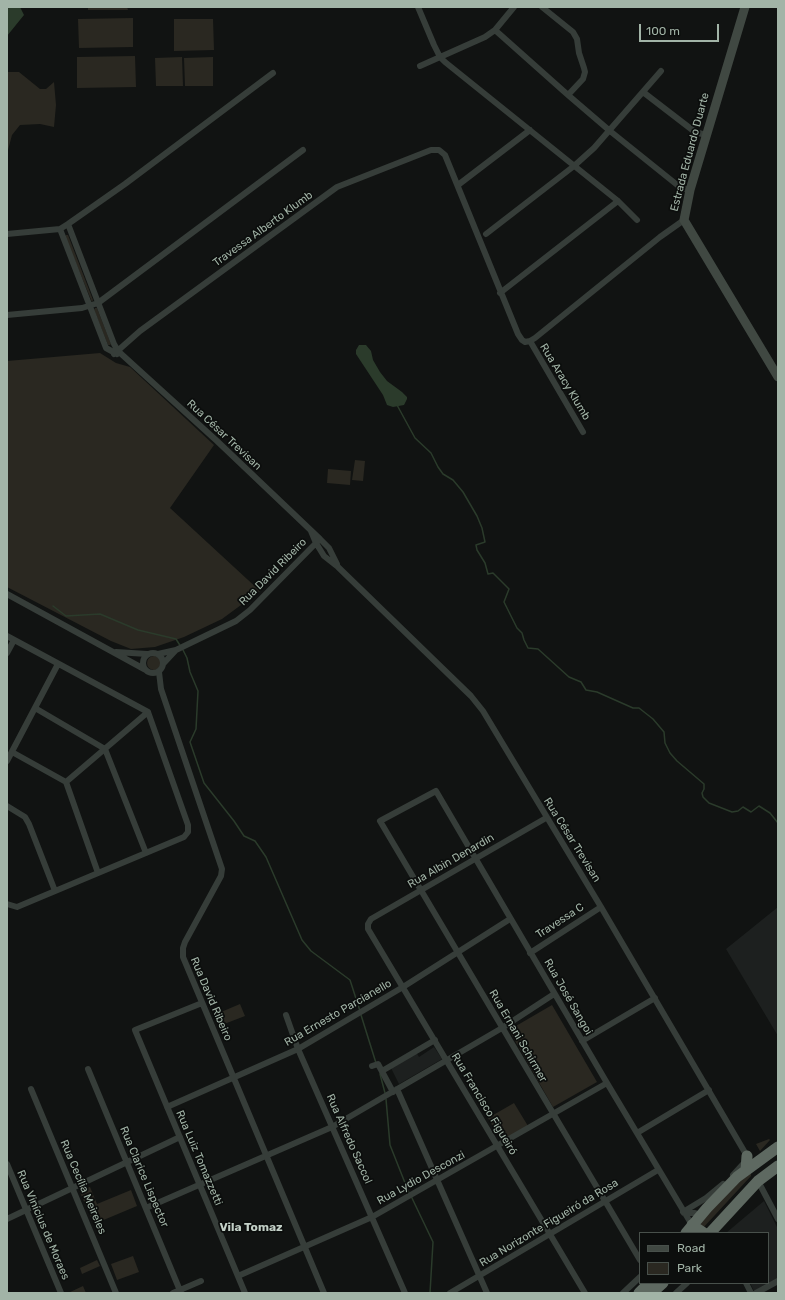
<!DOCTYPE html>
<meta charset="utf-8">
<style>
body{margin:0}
#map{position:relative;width:785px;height:1300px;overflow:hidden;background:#111312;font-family:Rubik,sans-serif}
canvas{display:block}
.frame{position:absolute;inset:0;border:8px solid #a2b4a7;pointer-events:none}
.legend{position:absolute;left:639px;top:1232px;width:130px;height:52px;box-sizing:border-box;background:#0c0e0d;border:1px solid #48504b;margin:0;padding:5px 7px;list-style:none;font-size:12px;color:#a2b4a7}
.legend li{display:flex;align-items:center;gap:8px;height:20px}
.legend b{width:20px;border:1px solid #48504b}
.scale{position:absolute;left:639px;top:24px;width:80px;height:18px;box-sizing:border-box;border:2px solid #a2b4a7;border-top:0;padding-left:5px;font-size:12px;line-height:14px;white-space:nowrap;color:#a2b4a7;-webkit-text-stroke:3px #0c0e0d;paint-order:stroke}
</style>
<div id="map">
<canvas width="785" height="1300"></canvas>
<div class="frame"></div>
<ul class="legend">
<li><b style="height:5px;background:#404842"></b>Road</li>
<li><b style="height:11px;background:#2a2821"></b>Park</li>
</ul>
<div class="scale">100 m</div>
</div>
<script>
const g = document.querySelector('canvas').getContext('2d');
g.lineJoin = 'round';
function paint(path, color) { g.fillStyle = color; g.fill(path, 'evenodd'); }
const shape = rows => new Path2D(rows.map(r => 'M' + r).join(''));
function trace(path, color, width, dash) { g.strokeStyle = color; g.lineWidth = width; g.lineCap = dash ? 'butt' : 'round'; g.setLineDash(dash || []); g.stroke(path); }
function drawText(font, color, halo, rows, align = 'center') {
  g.font = font + ' Rubik,sans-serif'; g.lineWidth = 3.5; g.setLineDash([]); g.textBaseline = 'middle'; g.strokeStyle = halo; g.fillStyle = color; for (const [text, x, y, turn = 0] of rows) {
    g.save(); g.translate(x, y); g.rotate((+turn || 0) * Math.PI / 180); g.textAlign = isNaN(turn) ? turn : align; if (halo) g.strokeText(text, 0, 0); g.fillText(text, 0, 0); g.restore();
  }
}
const built = shape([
 [778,907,778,1036,726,949],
 [434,1047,442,1059,399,1084,391,1068,416,1052,419,1057],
 [764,1201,778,1229,778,1278,754,1291,750,1283,768,1283,768,1233,726,1233]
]);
const green = shape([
 [88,7,127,7,128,10,88,10],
 [133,18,133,47,79,48,78,19],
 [174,19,213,19,214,50,174,51],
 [135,56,136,87,77,88,77,57],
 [182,57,183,86,156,86,155,58],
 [213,57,213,86,185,86,184,58],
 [7,72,19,72,40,89,46,89,54,82,56,105,54,127,40,124,20,125,12,135,7,154],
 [66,235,68,235,93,300,92,302,65,237],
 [95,308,97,308,111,344,110,345,108,345,94,310],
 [100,353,116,363,130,367,214,445,170,508,260,591,222,619,184,637,155,647,131,649,111,641,7,587,7,361],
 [355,460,365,461,363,481,352,480],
 [328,469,351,471,350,485,327,483],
 '147 663a7 7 0 1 1 14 0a7 7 0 1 1-14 0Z',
 [240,1004,245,1016,219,1026,214,1015],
 [552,1005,597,1082,553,1107,509,1030],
 [514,1103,528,1126,502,1142,488,1118],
 [769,1139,770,1140,760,1151,756,1144],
 [750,1172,751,1174,751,1176,703,1228,700,1227,701,1222,717,1203],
 [90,1187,97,1204,131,1190,137,1206,94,1224,79,1190],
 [133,1256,139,1272,117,1280,111,1264],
 [97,1260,100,1266,82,1274,80,1268],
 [83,1286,86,1293,68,1293]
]);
const water = shape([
 [7,7,20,7,24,15,7,36],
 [359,345,366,345,371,351,373,360,380,372,387,381,402,392,407,397,407,399,404,405,393,407,387,405,383,395,356,354,356,350]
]);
const stream = shape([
 [397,405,415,438,431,453,438,467,443,474,453,480,463,492,477,516,482,528,485,542,476,545,477,550,485,563,488,574,493,573,509,589,504,602,517,628,522,633,524,640,528,648,538,649,569,677,581,682,586,690,597,692,633,708,639,708,653,719,664,732,665,743,670,753,677,761,704,784,704,789,702,793,703,797,709,803,732,812,738,811,743,807,751,812,759,806,770,813,778,823],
 [53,606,66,616,100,614,138,630,176,639,181,647],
 [183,650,187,658,190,672,198,691,196,729,190,742,204,783,234,821,244,836,255,841,266,857,302,940,311,951,350,980,360,1011],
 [361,1015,376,1063],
 [380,1074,385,1093],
 [386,1099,390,1145,409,1193],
 [411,1196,433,1242,430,1293]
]);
const street = shape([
 [418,7,434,45,440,57,445,62,618,201,637,220],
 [542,7,573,32,577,39,579,53,584,68,585,72,583,79,568,95],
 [495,30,568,95,610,131,681,188,690,190],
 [420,66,485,37,495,30,514,7],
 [643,92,695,132,706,135],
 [458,185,530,130],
 [68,224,114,344,118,351,217,441,320,539,329,548,337,564],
 [60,229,106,348,117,354],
 [7,234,60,229,68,224,125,184,273,73],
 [486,234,574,166,594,148,661,71],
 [500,293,618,201],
 [7,315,82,308,98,303,303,150],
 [530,341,583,432],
 [114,354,140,331,337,187,431,150,439,150,445,155,518,334,522,340,525,342,530,341,535,338,660,237,684,220],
 [311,531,316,543,324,556,338,567,471,696,483,711,601,907,747,1156,744,1163,733,1175],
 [7,594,144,669],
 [7,636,148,712,188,825,188,832,184,837,17,907,7,904],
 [116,652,147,654],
 '143 663a10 10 0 1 1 20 0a10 10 0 1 1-20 0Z',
 [7,653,14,640],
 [158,654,176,650,236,621,250,610,317,542],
 [163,664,176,650],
 [159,672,161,689,222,869,221,876,185,942,183,948,183,957,324,1293],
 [35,708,105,749,146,853],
 [12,752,66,782,98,873],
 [7,761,58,664],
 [66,782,148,712],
 [7,806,25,817,29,824,55,891],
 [546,818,371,919,368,924,368,929,585,1293],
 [530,953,601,907],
 [202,1003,135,1030,245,1293],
 [286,1015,298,1049,405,1293],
 [582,1041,655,998],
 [372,1066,378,1064,393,1092],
 [88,1069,181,1293],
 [382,1071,435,1040],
 [31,1089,116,1293],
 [397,1089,487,1293],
 [167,1107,298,1049,403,987,510,919],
 [637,1133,709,1090],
 [7,1164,61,1293],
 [758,1181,778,1219],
 [146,1208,332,1127,502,1028,554,994],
 [683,1212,706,1198,723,1184],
 [684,1213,695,1213,701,1215],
 [7,1219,180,1137],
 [640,1260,380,821,436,791,607,1083,692,1225],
 [238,1276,372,1217,607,1083],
 [746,1283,751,1293],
 [173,1293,201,1281],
 [450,1293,658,1170],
 [623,1293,640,1277],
 [676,1293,687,1283],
 [756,1293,778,1281]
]);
const secondary = shape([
 [745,7,690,190,684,220,778,377]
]);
const highway = shape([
 [746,1170,747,1156],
 [692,1225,704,1233],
 [686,1233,707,1208,737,1177,778,1147],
 [710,1233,758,1181,778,1166],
 [639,1293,649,1283],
 [652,1293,663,1283]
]);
const streetNames = [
 ["Estrada Eduardo Duarte",690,152,-75],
 ["Travessa Alberto Klumb",263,229,-36],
 ["Rua Aracy Klumb",565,382,59],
 ["Rua César Trevisan",224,435,43],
 ["Rua David Ribeiro",273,572,-45],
 ["Rua César Trevisan",572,840,58],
 ["Rua Albin Denardin",451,861,-30],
 ["Travessa C",560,921,-33],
 ["Rua José Sangoi",568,997,60],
 ["Rua David Ribeiro",211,999,67],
 ["Rua Ernesto Parcianello",338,1013,-30],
 ["Rua Ernani Schirmer",518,1036,60],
 ["Rua Francisco Figueiró",484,1104,59],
 ["Rua Alfredo Saccol",349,1139,66],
 ["Rua Luiz Tomazzetti",199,1158,67],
 ["Rua Clarice Lispector",144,1177,67],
 ["Rua Lydio Desconzi",421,1178,-29],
 ["Rua Cecília Meireles",83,1187,67],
 ["Rua Norizonte Figueiró da Rosa",549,1223,-31],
 ["Rua Vinícius de Moraes",43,1225,67]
];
const neighbourhoodNames = [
 ["Vila Tomaz",251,1228]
];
paint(built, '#1d201f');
paint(green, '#2a2821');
paint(water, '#2b3b2b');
trace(stream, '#2b3b2b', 1.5);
trace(street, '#363d39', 6);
trace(secondary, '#404842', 9);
trace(highway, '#5e6961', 11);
drawText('11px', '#a2b4a7', '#0c0e0d', streetNames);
drawText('bold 12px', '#c3d0c7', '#0c0e0d', neighbourhoodNames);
</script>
